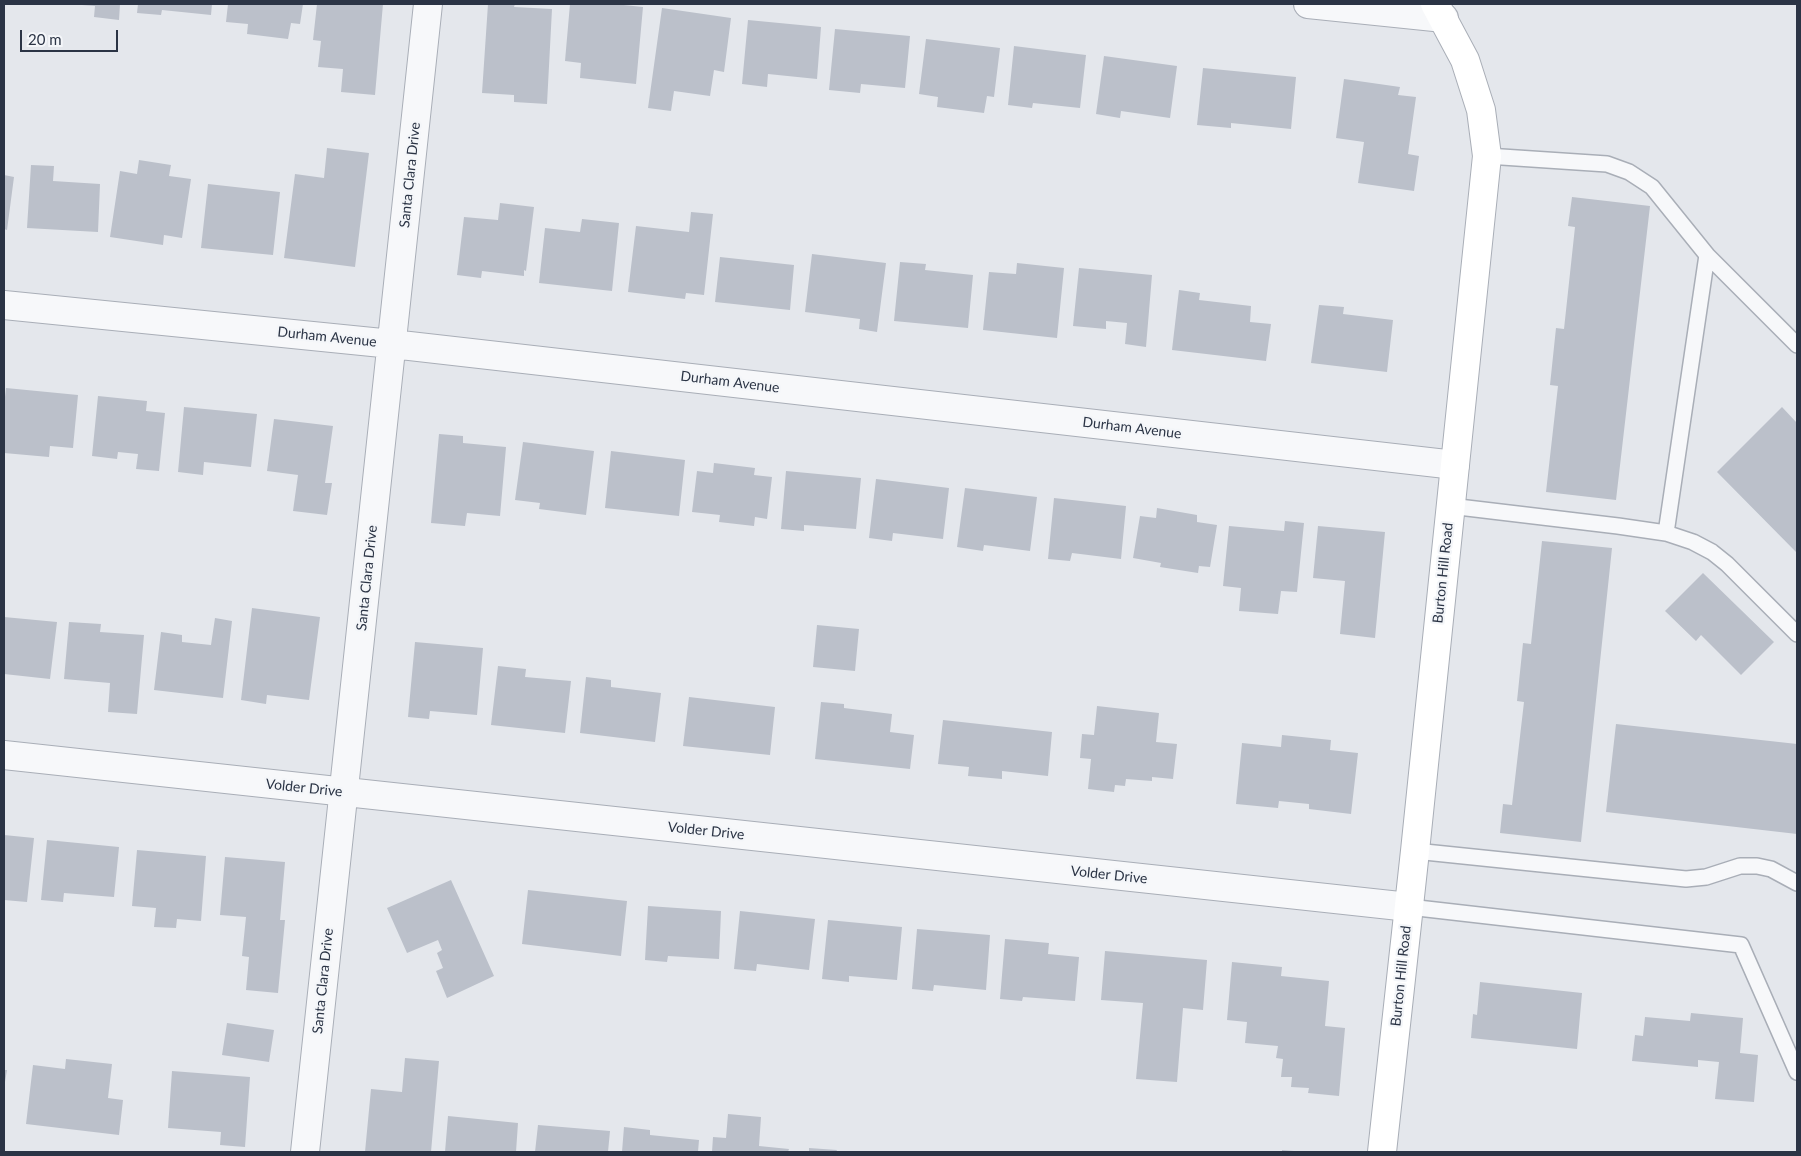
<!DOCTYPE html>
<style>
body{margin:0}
#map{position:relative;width:1801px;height:1156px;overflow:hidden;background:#e4e7ec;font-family:Lato,sans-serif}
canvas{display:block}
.frame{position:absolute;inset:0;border:5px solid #2b3445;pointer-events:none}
.scale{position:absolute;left:20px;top:30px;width:98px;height:22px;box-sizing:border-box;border:2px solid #2b3445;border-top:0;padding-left:6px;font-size:15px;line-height:18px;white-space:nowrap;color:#2b3445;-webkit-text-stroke:4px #f4f6f9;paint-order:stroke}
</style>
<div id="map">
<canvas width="1801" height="1156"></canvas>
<div class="frame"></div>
<div class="scale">20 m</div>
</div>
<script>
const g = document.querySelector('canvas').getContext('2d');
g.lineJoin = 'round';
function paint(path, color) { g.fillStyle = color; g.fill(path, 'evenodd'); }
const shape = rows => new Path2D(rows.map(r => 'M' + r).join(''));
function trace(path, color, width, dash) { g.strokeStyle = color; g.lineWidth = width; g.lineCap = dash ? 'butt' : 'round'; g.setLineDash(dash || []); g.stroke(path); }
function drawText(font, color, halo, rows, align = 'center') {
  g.font = font + ' Lato,sans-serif'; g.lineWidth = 4.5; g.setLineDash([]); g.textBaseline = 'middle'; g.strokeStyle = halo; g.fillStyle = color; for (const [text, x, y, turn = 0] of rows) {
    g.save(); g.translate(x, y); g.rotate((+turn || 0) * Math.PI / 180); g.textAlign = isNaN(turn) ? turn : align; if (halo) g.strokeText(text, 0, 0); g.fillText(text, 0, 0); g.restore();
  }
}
const building = shape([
 [82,4,120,4,119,20,94,17,95,6,82,5],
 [138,4,212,4,211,15,162,10,161,15,137,13],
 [228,4,303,4,300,24,291,23,288,39,247,34,248,24,226,22],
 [317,4,383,4,375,95,341,92,343,69,318,67,321,41,313,40],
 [488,4,515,4,514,7,552,9,547,104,514,102,514,95,482,93],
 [570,4,614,4,643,7,636,84,580,78,581,63,565,61],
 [662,8,731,18,724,72,714,70,710,96,674,91,671,111,648,108],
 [748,20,821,27,817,79,768,74,767,87,742,84],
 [835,29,910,36,905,88,861,84,860,93,829,90],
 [926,39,1000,48,994,97,987,96,984,113,937,107,938,97,919,94],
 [1014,46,1086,55,1080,108,1033,103,1032,108,1008,105],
 [1104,56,1177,66,1170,118,1121,111,1120,118,1096,114],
 [1203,68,1296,77,1291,129,1231,123,1231,128,1197,125],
 [1344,79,1400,87,1398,95,1416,97,1408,154,1419,156,1414,191,1358,183,1364,142,1336,138],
 [327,148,369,153,355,267,284,258,295,174,324,178],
 [139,160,171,165,169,176,191,179,182,238,164,235,163,245,110,237,120,171,137,174],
 [31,165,54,166,53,181,100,184,98,232,27,228],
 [4,175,14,177,7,230,4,229],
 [208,184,280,192,273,255,201,248],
 [1572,197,1650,206,1616,500,1546,492,1558,386,1550,385,1556,328,1564,329,1575,227,1568,226],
 [500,203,534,207,526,271,524,270,524,276,482,271,481,278,457,275,464,217,498,220],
 [691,212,713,214,704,295,686,293,685,299,628,292,636,226,689,232],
 [582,219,619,223,612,291,539,283,545,228,580,232],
 [812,254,886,263,877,332,859,329,860,319,805,312],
 [720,257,794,265,790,310,715,302],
 [900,262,926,264,925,270,973,275,968,328,894,321],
 [1017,263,1064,268,1057,338,983,330,989,272,1016,274],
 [1079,268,1152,275,1146,347,1125,344,1127,323,1106,321,1106,329,1073,326],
 [1179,290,1200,293,1199,300,1251,306,1250,322,1271,324,1266,361,1172,350],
 [1319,305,1344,307,1343,314,1393,320,1387,372,1311,363],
 [6,388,78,395,73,448,50,446,49,457,4,453,4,406],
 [98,396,147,401,146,411,165,413,159,471,136,469,138,454,118,452,117,459,92,456],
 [184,407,257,414,251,467,204,462,203,475,178,472],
 [1782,407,1797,423,1797,553,1717,472],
 [274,419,333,426,325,483,332,483,327,515,293,511,298,475,267,471],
 [439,434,463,436,463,443,506,447,500,516,467,513,465,526,431,523],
 [523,442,594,451,586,515,539,509,540,503,515,500],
 [611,451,685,460,679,516,605,508],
 [714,463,755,468,754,475,772,477,767,519,755,517,754,526,719,522,720,515,692,512,697,471,713,473],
 [786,471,861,478,856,529,804,525,804,531,781,529],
 [876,479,949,488,943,539,893,533,892,541,869,538],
 [965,488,1037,497,1030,551,984,545,983,551,957,547],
 [1054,498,1126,506,1121,559,1072,553,1070,561,1048,559],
 [1157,508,1197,515,1197,522,1217,525,1210,567,1199,566,1198,573,1160,567,1161,563,1133,558,1140,516,1156,518],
 [1285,521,1304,523,1297,592,1281,591,1278,614,1239,611,1241,588,1223,586,1229,526,1284,531],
 [1318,526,1385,532,1375,638,1340,634,1345,581,1313,578],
 [1542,541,1612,548,1581,842,1500,833,1503,804,1512,805,1524,702,1517,701,1523,643,1531,644],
 [1703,573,1774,642,1741,675,1701,635,1696,641,1665,611],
 [252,608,320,617,309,700,267,695,266,704,241,700],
 [4,617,57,622,50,679,4,674],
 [215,618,232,621,223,698,154,690,161,632,182,635,182,642,211,645],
 [69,622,101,624,100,632,144,635,137,714,108,712,110,683,64,679],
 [817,625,859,629,855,671,813,667],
 [415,642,483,648,477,715,430,711,429,719,408,717],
 [498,666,526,669,525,677,571,681,565,733,491,725],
 [586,677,611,680,611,687,661,693,655,742,580,733],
 [689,697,775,707,770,755,683,746],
 [821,702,844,704,844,708,892,714,890,732,914,735,910,769,815,759],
 [1097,706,1159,713,1156,742,1177,744,1173,779,1152,777,1152,781,1126,779,1125,786,1115,785,1114,792,1088,789,1091,759,1080,758,1082,734,1094,735],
 [943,720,1052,732,1048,776,1002,771,1002,779,968,776,969,767,938,764],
 [1616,724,1797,744,1797,834,1606,812],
 [1282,735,1331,740,1330,750,1358,753,1351,814,1309,809,1309,804,1279,801,1278,808,1236,804,1242,743,1281,747],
 [4,835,34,838,27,902,4,900],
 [47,840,119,847,114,897,64,893,63,902,41,900],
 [137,850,206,856,201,921,177,919,176,928,154,927,156,908,132,906],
 [225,857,285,862,280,920,285,920,278,993,246,990,249,957,242,956,246,917,220,915],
 [451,880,494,976,447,998,436,971,443,968,437,953,442,950,438,940,407,953,387,908],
 [528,890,627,901,621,956,522,944],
 [648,906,721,911,719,959,668,956,667,962,645,960],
 [740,911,815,919,809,970,757,964,756,971,734,969],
 [828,920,902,927,897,980,849,976,849,982,822,979],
 [917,929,990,935,986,990,934,985,933,991,912,989],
 [1005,939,1049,943,1048,954,1079,957,1075,1001,1023,997,1022,1001,1000,999],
 [1105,951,1207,960,1203,1010,1183,1008,1177,1082,1136,1079,1143,1003,1101,1000],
 [1232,962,1282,967,1281,976,1329,981,1325,1026,1345,1028,1339,1096,1308,1093,1309,1088,1291,1087,1292,1077,1281,1077,1283,1059,1276,1058,1278,1046,1245,1043,1247,1022,1227,1020],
 [1480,982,1582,993,1577,1049,1471,1038,1473,1014,1477,1015],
 [1691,1013,1743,1018,1740,1053,1758,1055,1754,1102,1715,1099,1719,1062,1698,1060,1698,1067,1632,1061,1635,1035,1643,1036,1645,1017,1690,1021],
 [227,1023,274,1030,269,1062,222,1055],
 [405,1058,439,1061,431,1152,365,1152,371,1089,402,1092],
 [66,1059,112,1064,108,1098,123,1100,119,1135,26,1124,33,1065,65,1069],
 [4,1070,7,1070,5,1082,4,1082],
 [172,1071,250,1077,245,1147,220,1145,221,1132,168,1128],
 [728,1114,761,1117,759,1146,789,1149,788,1152,712,1152,713,1137,726,1138],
 [448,1116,518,1123,516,1152,445,1152],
 [538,1125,610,1131,608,1152,535,1152],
 [624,1127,650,1130,650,1135,699,1140,698,1152,622,1152],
 [809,1148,837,1150,836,1152,809,1152],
 [1282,1150,1294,1151,1294,1152,1282,1152]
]);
const lane = shape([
 [1487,156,1607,164,1629,172,1652,187,1707,255,1666,533],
 [1707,255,1797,345],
 [1450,506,1618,526,1666,533,1693,542,1712,552,1727,564,1797,634],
 [1415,851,1686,879,1706,877,1740,866,1757,866,1771,869,1797,883],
 [1409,907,1741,945,1797,1072]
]);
const street = shape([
 [1308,4,1444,18],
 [4,305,392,344,1455,465],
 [4,755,1409,907],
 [305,1152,428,4]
]);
const secondary = shape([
 [1382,1152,1415,851,1487,156,1481,110,1465,60,1435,4]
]);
const streetNames = [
 ["Santa Clara Drive",410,175,-84],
 ["Durham Avenue",327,337,6],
 ["Durham Avenue",730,382,7],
 ["Durham Avenue",1132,428,7],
 ["Burton Hill Road",1443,573,-84],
 ["Santa Clara Drive",367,578,-84],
 ["Volder Drive",304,788,6],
 ["Volder Drive",706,831,6],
 ["Volder Drive",1109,875,6],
 ["Burton Hill Road",1401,976,-84],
 ["Santa Clara Drive",323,981,-84]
];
paint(building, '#bbc0ca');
trace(lane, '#a9aeb7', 18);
trace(street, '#a9aeb7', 30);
trace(secondary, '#a9aeb7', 30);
trace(lane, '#f7f8fa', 15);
trace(street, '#f7f8fa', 28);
trace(secondary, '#fff', 28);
drawText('14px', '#2b3445', '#f4f6f9', streetNames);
</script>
